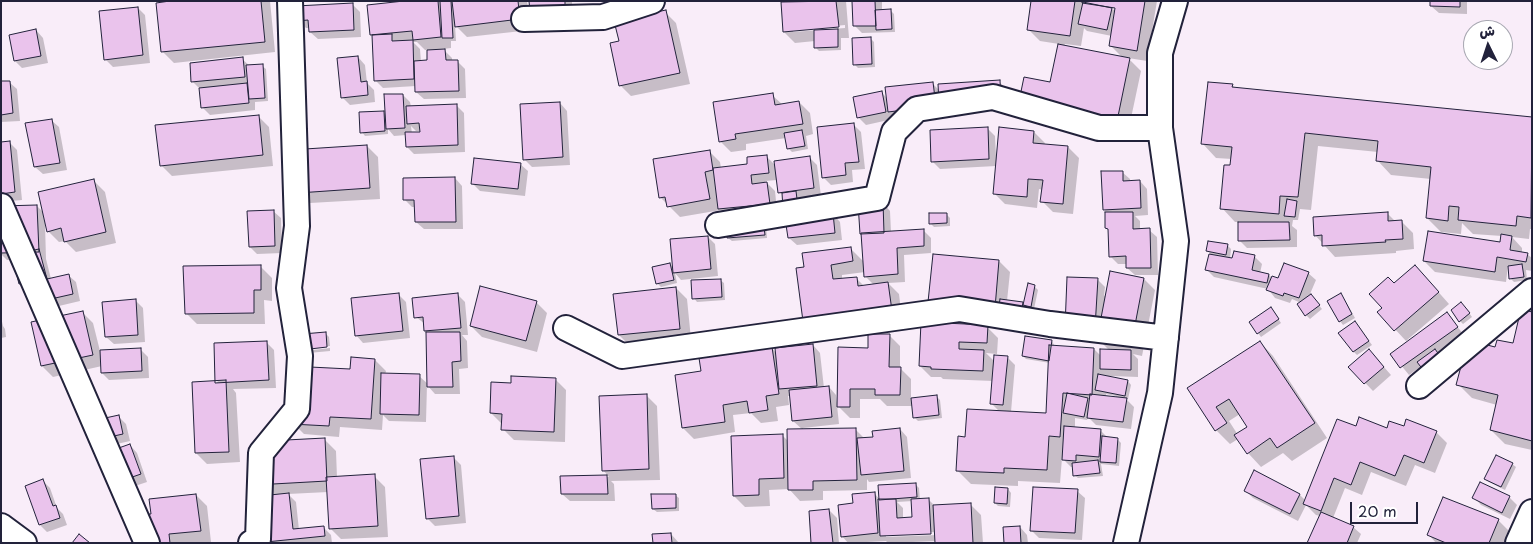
<!DOCTYPE html>
<meta charset="utf-8">
<style>
body{margin:0}
#map{position:relative;width:1533px;height:544px;overflow:hidden;background:#f9edf9;font-family:"Playpen Sans","Playpen Sans Arabic",sans-serif}
canvas{display:block}
.frame{position:absolute;inset:0;border:2px solid #22223b;pointer-events:none}
.north{position:absolute;left:1463px;top:20px;width:50px;height:50px;box-sizing:border-box;background:#fff;border:1px solid #a7a7b1;border-radius:50%;rotate:356deg;font-size:14px;font-weight:700;line-height:20px;text-align:center;color:#22223b}
.north::after{content:'';display:block;margin:auto;width:18px;height:22px;background:#22223b;clip-path:polygon(50% 0,100% 100%,50% 72%,0 100%)}
.scale{position:absolute;left:1350px;top:502px;width:68px;height:22px;box-sizing:border-box;border:2px solid #22223b;border-top:0;padding-left:6px;font-size:15px;line-height:18px;white-space:nowrap;color:#22223b;-webkit-text-stroke:4px #fff;paint-order:stroke}
</style>
<div id="map">
<canvas width="1533" height="544"></canvas>
<div class="frame"></div>
<div class="north">ش</div>
<div class="scale">20 m</div>
</div>
<script>
const g = document.querySelector('canvas').getContext('2d');
g.lineJoin = 'round';
function paint(path, color) { g.fillStyle = color; g.fill(path, 'evenodd'); }
const shape = rows => new Path2D(rows.map(r => 'M' + r).join(''));
function trace(path, color, width, dash) { g.strokeStyle = color; g.lineWidth = width; g.lineCap = dash ? 'butt' : 'round'; g.setLineDash(dash || []); g.stroke(path); }
const shadow = shape([
 [182,1,270,1,275,52,174,63,163,52],
 [417,1,439,1,441,4,441,1,527,1,531,30,467,37,455,25,456,41,451,41,451,48,443,49,452,58,452,61,457,61,465,69,466,98,424,99,416,92,416,86,383,88,375,80,373,36,371,34],
 [413,42,417,42,425,50,428,50,428,62,421,62,420,49],
 [530,1,572,1,572,18],
 [798,1,846,1,849,38,841,38,841,50,819,51,815,47,815,41,795,43,784,32],
 [845,25,845,28,793,32,793,30],
 [854,1,882,1,882,11,890,10,894,14,895,32,862,33,855,26],
 [1032,1,1157,1,1147,61,1128,58,1141,71,1127,137,1051,84,1059,44,1040,41,1029,30],
 [1094,4,1122,8,1121,11,1094,6],
 [1084,28,1087,31,1112,36,1111,46,1123,58,1064,46,1065,44,1081,46],
 [1431,1,1467,1,1467,14,1439,13,1431,6],
 [352,4,360,12,361,37,318,39,310,32,310,28,306,28,298,20],
 [138,8,145,15,150,63,113,67,105,59],
 [665,12,676,23,690,84,631,96,620,85,620,42],
 [36,30,43,38,48,63,22,68,15,61,10,36],
 [870,38,874,42,875,67,858,68,854,64],
 [358,57,365,65,367,83,374,90,375,102,350,105,342,97],
 [242,59,250,66,262,66,266,69,268,101,255,102,255,110,210,115,202,107,200,89,192,81],
 [9,82,17,89,20,121,1,122,1,83],
 [999,82,1007,89,897,119,892,114,893,119,866,125,858,117,881,92,888,99,932,83,939,90],
 [1232,85,1235,88,1532,118,1532,229,1530,229,1529,239,1512,237,1522,248,1522,253,1527,254,1532,258,1532,271,1526,270,1527,280,1514,282,1510,278,1508,266,1506,282,1435,272,1424,261,1501,244,1502,236,1473,234,1462,223,1461,234,1441,232,1427,218,1431,179,1391,175,1378,161,1378,152,1318,146,1311,210,1300,209,1298,220,1293,220,1292,226,1297,230,1297,247,1247,248,1239,240,1239,222,1235,222,1222,208,1232,159,1216,158,1203,144],
 [403,95,410,102,411,107,456,105,464,113,465,152,414,154,407,147,406,135,394,136,388,129,388,134,365,136,362,132,383,112,386,115],
 [411,126,416,131,421,131,421,133,412,134],
 [772,95,783,105,799,102,810,113,813,134,806,136,808,149,792,152,788,148,786,138,746,144,746,150,731,152,720,141],
 [560,103,567,111,570,165,532,167,524,159],
 [258,116,269,127,273,166,172,176,161,165],
 [51,120,59,127,67,170,43,174,35,167],
 [854,125,861,132,865,169,852,170,853,182,831,185,823,177],
 [987,128,995,136,996,156,1034,132,1045,143,1044,145,1068,147,1079,158,1073,214,1053,212,1042,201,1043,190,1039,189,1037,208,1005,204,994,193,996,166,940,169,932,161],
 [9,142,17,150,22,200,1,202,1,143],
 [367,146,378,157,380,199,310,203,299,192],
 [709,151,720,162,721,168,749,165,766,156,775,165,810,158,817,165,821,196,800,198,801,210,779,192,777,180,765,181,775,191,777,211,727,216,721,210,680,217,660,197],
 [520,164,528,171,525,196,480,191,472,183],
 [1122,172,1130,179,1130,182,1140,181,1147,189,1148,215,1135,216,1140,221,1140,230,1149,230,1157,237,1158,275,1135,275,1127,268,1127,264,1118,264,1110,256,1110,231,1106,228,1108,214,1104,209],
 [455,178,462,186,463,229,424,229,416,222,416,207,412,207,404,199],
 [94,181,105,192,116,243,76,252,65,241,59,242,48,231,46,223,45,224,46,259,51,279,68,275,76,282,80,301,42,310,20,283,15,260,7,260,1,254,1,208,37,206,44,213],
 [883,203,890,211,891,232,923,230,931,238,931,253,904,255,905,282,888,283,899,294,903,328,805,268,851,249,864,262],
 [865,272,865,276,874,285,864,286,856,278,842,280,842,275],
 [273,211,281,218,282,253,257,254,250,247],
 [1387,213,1396,222,1402,222,1413,233,1414,249,1396,251,1396,253,1335,257,1315,235],
 [833,214,840,222,842,240,797,245,789,238],
 [946,214,950,218,950,226,934,227,930,223],
 [766,225,767,238,732,241,728,238],
 [708,237,715,244,718,276,681,280,675,273,677,283,661,287,657,283,670,264,673,267],
 [1227,245,1231,249,1230,259,1254,256,1262,264,1260,273,1269,275,1272,278,1279,280,1308,273,1316,280,1310,294,1322,309,1310,319,1306,315,1301,303,1292,299,1290,303,1275,298,1268,289,1214,277,1207,270,1210,253,1207,251],
 [999,261,1010,272,1007,301,1025,304,1034,286,1038,290,1034,309,1026,307,1024,319,941,313],
 [261,267,272,278,272,301,264,300,265,324,197,324,186,313],
 [1426,278,1449,304,1406,341,1379,312,1384,308,1394,285],
 [1097,279,1105,287,1104,296,1144,279,1155,290,1142,356,1133,354,1138,359,1138,377,1111,376,1111,378,1128,381,1131,385,1128,399,1125,398,1134,407,1131,429,1096,425,1088,417,1087,420,1075,418,1075,428,1100,430,1108,438,1117,439,1121,443,1119,466,1101,464,1103,476,1078,478,1074,475,1074,467,1071,467,1062,458,1060,483,1018,481,1018,486,971,484,957,470,966,438,1000,412,991,403,993,381,943,379,941,377,931,377,920,366,922,323,987,327,998,338,997,354,986,353,995,362,1007,357,1015,365,1011,412,1047,415,1050,363,1026,359,1023,356,1052,341,1055,347,1094,349,1101,356,1110,351,1098,339,1073,334],
 [1106,394,1116,396,1116,398,1106,397],
 [720,280,724,283,725,300,697,302,694,298],
 [676,288,687,299,691,339,630,346,619,335],
 [457,294,465,302,468,335,462,335,467,341,468,368,459,369,460,394,435,394,427,385,426,422,389,421,383,415,382,430,340,427,339,437,304,434,293,423,351,370,375,360,386,371,385,375,419,376,428,384,427,333,425,331,425,324,416,317],
 [399,295,406,302,410,338,363,343,356,335],
 [1344,299,1355,318,1343,325,1340,321],
 [135,300,143,308,145,342,114,344,106,337],
 [536,302,547,313,537,352,482,337,471,326],
 [1465,307,1472,317,1463,324,1460,321],
 [82,312,93,323,100,351,140,349,148,357,149,378,109,380,102,373,102,366,53,377,42,366],
 [1274,312,1281,323,1261,337,1258,333],
 [1532,313,1532,450,1505,444,1491,430,1497,405,1472,398,1458,384,1496,348,1514,345],
 [1447,314,1464,335,1409,375,1392,354],
 [1,317,3,326,5,329,6,337,1,338],
 [1358,326,1372,345,1357,355,1354,352],
 [325,333,329,337,330,346,295,349],
 [889,335,900,346,900,368,911,379,911,399,936,396,940,400,942,418,918,421,914,417,913,406,887,406,880,399,860,399,860,418,850,418,837,405,839,424,803,428,803,430,855,429,865,439,874,438,900,429,907,437,911,478,869,482,867,479,867,490,823,491,823,500,800,501,789,489,769,490,770,506,745,507,734,496,782,435,788,441,803,430,793,421,791,396,788,396,789,405,776,407,778,421,761,423,751,413,733,415,735,432,694,439,683,428,702,372,772,348,777,354,813,345,820,353,824,388,829,387,836,395,837,403,839,403,870,349],
 [266,342,274,350,276,388,233,389,236,393,240,462,207,464,196,453,217,382],
 [1260,342,1273,356,1327,438,1292,461,1283,453,1261,467,1248,453,1238,439,1230,444,1216,430,1189,389],
 [1240,414,1249,427,1238,435,1229,421],
 [330,348,330,351,298,354,296,352],
 [1369,350,1391,375,1373,391,1350,367],
 [555,379,566,390,565,442,514,440,503,429,502,424,491,413,512,384],
 [646,395,657,406,660,480,611,481,614,484,615,501,570,501,562,494,562,477,609,477,603,470],
 [119,417,126,424,130,441,99,448],
 [1356,428,1387,429,1404,428,1436,432,1447,443,1435,473,1415,465,1406,486,1371,472,1362,495,1345,488,1333,518,1353,527,1361,534,1357,543,1309,543,1320,516,1316,515,1306,505,1298,521,1253,498,1245,490,1255,472,1300,495,1306,501],
 [325,440,336,451,337,478,374,476,385,487,388,537,341,539,330,528,328,492,288,494,296,502,299,530,323,527,331,535,332,543,257,543,256,484],
 [130,445,137,453,147,482,117,492],
 [453,457,461,465,466,523,435,526,427,518],
 [1512,464,1516,467,1505,490,1489,482,1485,479],
 [43,481,50,488,57,508,63,514,67,525,47,532,40,525],
 [915,484,919,488,920,500,929,500,935,506,970,504,981,515,983,543,937,543,937,541,888,543,886,541,848,543,842,536,854,504,875,494,880,500],
 [913,501,913,518,903,518,903,508,897,502],
 [937,532,937,535,886,537,886,534],
 [1008,489,1011,493,1010,507,998,506,995,503],
 [1077,491,1085,498,1082,540,1039,538,1031,530],
 [196,495,207,506,211,542,139,543],
 [675,495,679,498,679,511,657,512,653,509],
 [1474,497,1509,497,1517,505,1510,519,1481,505],
 [829,510,837,518,839,543,813,543],
 [1498,520,1509,531,1504,543,1436,543,1429,535],
 [1020,527,1027,535,1028,543,1005,543],
 [671,534,679,543,654,543]
]);
const building = shape([
 [170,1,261,1,265,42,161,52,156,3,170,1],
 [404,1,438,1,441,37,413,40,412,31,370,35,367,5,404,1],
 [440,1,451,1,453,38,442,38,440,1],
 [452,1,518,1,520,19,455,27,452,1],
 [529,1,565,1,565,11,530,12,529,1],
 [836,1,839,27,783,32,781,2,836,1],
 [852,1,875,1,876,26,853,26,852,1],
 [1031,1,1075,1,1070,36,1027,30,1031,1],
 [1082,1,1145,1,1137,51,1109,46,1115,8,1082,3,1082,1],
 [1430,1,1460,1,1460,7,1430,6,1430,1],
 [1083,2,1112,8,1107,30,1078,24,1083,2],
 [353,3,354,30,309,32,308,20,297,21,296,6,353,3],
 [138,7,143,55,104,60,99,11,138,7],
 [891,9,892,29,876,30,875,10,891,9],
 [666,10,680,73,619,86,610,43,619,41,614,21,666,10],
 [36,29,41,56,14,61,9,35,36,29],
 [838,29,838,47,814,48,814,30,838,29],
 [392,34,392,41,413,40,414,79,374,81,372,35,392,34],
 [871,37,872,64,853,65,852,38,871,37],
 [1058,44,1130,58,1116,126,1018,106,1024,77,1050,82,1058,44],
 [445,49,446,60,458,60,459,91,415,92,414,61,427,60,427,50,445,49],
 [358,56,361,82,367,81,368,95,341,98,337,58,358,56],
 [243,57,245,77,191,82,190,63,243,57],
 [263,64,265,98,249,99,246,65,263,64],
 [1000,80,1001,100,939,103,938,84,1000,80],
 [1,81,10,81,13,113,1,115,1,81],
 [933,82,936,106,888,112,885,87,933,82],
 [1208,82,1233,84,1232,87,1532,117,1531,218,1517,216,1516,226,1458,220,1459,207,1449,206,1448,221,1426,218,1431,167,1376,161,1378,141,1305,133,1298,197,1280,196,1279,214,1220,209,1224,165,1230,165,1232,147,1201,144,1208,82],
 [247,83,249,103,201,108,199,88,247,83],
 [882,91,886,112,857,118,853,97,882,91],
 [773,93,775,105,799,101,803,124,735,134,736,139,719,142,713,102,773,93],
 [384,94,403,94,405,128,386,129,384,94],
 [560,102,563,157,523,160,520,104,560,102],
 [457,104,458,145,406,147,405,132,420,132,419,123,407,124,406,106,457,104],
 [384,111,385,131,360,133,359,112,384,111],
 [259,115,263,155,160,166,155,125,259,115],
 [52,119,60,163,34,167,25,123,52,119],
 [854,123,859,162,845,163,846,175,822,178,817,127,854,123],
 [988,127,989,159,931,162,930,130,988,127],
 [999,127,1034,131,1033,143,1068,146,1063,204,1040,202,1043,180,1028,179,1027,197,993,194,999,127],
 [802,130,805,146,787,149,784,133,802,130],
 [10,141,15,192,1,194,1,142,10,141],
 [367,145,370,188,298,193,305,149,367,145],
 [710,150,713,170,705,172,710,199,667,207,665,197,659,198,653,159,710,150],
 [767,155,769,173,751,175,752,184,767,182,770,204,718,209,713,168,747,164,747,157,767,155],
 [810,156,814,188,778,193,774,161,810,156],
 [474,158,521,163,518,189,471,184,474,158],
 [1101,171,1123,171,1123,181,1140,180,1141,208,1103,210,1101,171],
 [455,177,456,222,415,222,414,200,403,200,403,178,455,177],
 [94,179,106,232,64,242,61,228,47,232,38,192,94,179],
 [796,191,798,207,783,209,782,193,796,191],
 [1287,199,1297,201,1295,217,1284,216,1287,199],
 [883,202,884,233,860,234,858,203,883,202],
 [37,205,39,252,1,253,1,206,37,205],
 [274,210,275,246,249,247,247,211,274,210],
 [1105,212,1133,212,1133,229,1150,228,1151,268,1126,268,1126,256,1109,257,1108,229,1105,228,1105,212],
 [1388,212,1388,221,1402,220,1403,239,1385,240,1386,242,1322,246,1322,235,1314,236,1313,217,1388,212],
 [833,213,835,233,788,238,785,218,833,213],
 [929,213,947,213,947,223,929,224,929,213],
 [763,220,765,235,727,238,726,224,763,220],
 [1238,222,1289,222,1290,240,1238,241,1238,222],
 [924,229,924,246,897,248,898,274,864,277,861,233,924,229],
 [1428,231,1500,242,1501,234,1512,236,1510,250,1528,253,1526,262,1497,257,1495,272,1423,261,1428,231],
 [708,236,711,269,673,273,670,239,708,236],
 [1208,241,1228,244,1226,255,1206,251,1208,241],
 [851,247,853,261,831,265,833,279,857,277,858,286,888,282,893,318,804,329,796,268,804,267,802,253,851,247],
 [39,249,47,279,69,274,73,294,33,303,28,282,19,284,12,255,39,249],
 [1234,251,1255,255,1252,270,1269,274,1267,283,1205,270,1209,254,1232,258,1234,251],
 [933,254,999,260,995,308,928,302,933,254],
 [670,263,674,280,656,284,652,267,670,263],
 [1284,263,1309,272,1299,298,1284,293,1283,296,1266,290,1272,276,1278,278,1284,263],
 [1522,264,1524,277,1509,279,1508,266,1522,264],
 [261,265,261,290,254,290,254,313,185,314,183,266,261,265],
 [1415,265,1439,292,1394,331,1377,312,1382,308,1369,294,1388,277,1394,283,1415,265],
 [1110,271,1144,278,1131,346,1097,339,1110,271],
 [1067,277,1098,278,1095,328,1065,327,1067,277],
 [721,279,722,297,692,299,691,280,721,279],
 [1028,283,1035,285,1031,307,1023,305,1028,283],
 [480,286,537,301,526,341,470,326,480,286],
 [676,287,680,329,618,335,613,294,676,287],
 [399,293,403,331,355,336,351,298,399,293],
 [458,293,461,328,424,331,423,317,414,318,412,298,458,293],
 [1341,293,1352,314,1339,322,1327,301,1341,293],
 [1311,294,1320,305,1305,316,1297,304,1311,294],
 [136,299,138,335,105,337,102,302,136,299],
 [1000,299,1023,302,1021,316,998,313,1000,299],
 [1461,302,1470,313,1459,322,1451,310,1461,302],
 [1271,307,1279,319,1257,334,1249,322,1271,307],
 [1521,309,1532,312,1532,441,1490,430,1498,395,1456,385,1468,340,1495,347,1497,340,1513,343,1521,309],
 [83,311,93,355,41,366,31,322,83,311],
 [1447,312,1458,327,1400,368,1390,354,1447,312],
 [1355,321,1369,341,1353,352,1338,333,1355,321],
 [921,322,988,325,987,343,959,342,959,349,984,350,983,371,931,369,931,367,919,366,921,322],
 [326,332,327,347,293,351,291,335,326,332],
 [426,332,460,332,461,361,452,362,453,387,427,387,426,332],
 [868,334,890,334,889,367,901,367,900,395,875,395,875,389,850,389,850,407,837,407,838,347,868,348,868,334],
 [1025,336,1052,340,1049,361,1022,356,1025,336],
 [267,341,269,380,215,383,214,343,267,341],
 [1260,341,1315,423,1277,448,1270,438,1247,454,1234,435,1247,427,1229,399,1216,407,1227,423,1215,431,1187,388,1260,341],
 [813,344,817,386,779,389,775,348,813,344],
 [1049,345,1094,348,1092,395,1063,393,1060,437,1049,436,1047,470,1004,468,1004,473,956,471,958,436,965,437,967,409,1046,413,1049,345],
 [772,347,779,394,766,396,768,410,749,413,747,401,723,405,725,422,682,428,675,375,701,371,699,358,772,347],
 [141,348,142,371,101,373,100,350,141,348],
 [1100,349,1131,350,1131,370,1100,369,1100,349],
 [1369,349,1384,367,1364,384,1348,367,1369,349],
 [1435,349,1445,363,1428,376,1417,362,1435,349],
 [994,355,1008,356,1003,405,990,404,994,355],
 [351,357,375,359,371,419,330,417,329,426,291,424,310,367,350,369,351,357],
 [381,373,420,374,419,415,380,414,381,373],
 [1098,374,1128,380,1125,396,1095,390,1098,374],
 [511,376,556,378,554,432,501,430,502,414,490,413,491,382,511,383,511,376],
 [226,380,229,452,195,453,192,382,226,380],
 [829,386,832,417,792,421,789,390,829,386],
 [1067,393,1088,398,1084,417,1063,413,1067,393],
 [647,394,649,469,602,471,599,396,647,394],
 [1090,394,1127,398,1123,422,1087,418,1090,394],
 [937,395,939,415,913,418,911,398,937,395],
 [119,415,123,434,91,441,87,422,119,415],
 [1359,417,1387,428,1389,421,1404,426,1406,419,1437,431,1424,463,1404,455,1395,476,1360,462,1351,485,1334,478,1321,511,1303,504,1337,419,1356,426,1359,417],
 [1064,426,1101,429,1099,457,1076,455,1076,461,1062,460,1064,426],
 [856,428,857,480,813,481,813,490,788,490,787,429,856,428],
 [900,428,904,471,861,475,857,438,873,437,872,431,900,428],
 [783,434,784,478,759,479,759,495,733,496,731,436,783,434],
 [1102,436,1118,438,1116,463,1100,462,1102,436],
 [325,438,327,481,255,485,267,441,325,438],
 [130,444,141,474,109,485,99,455,130,444],
 [1496,455,1513,463,1501,487,1484,479,1496,455],
 [454,456,459,516,426,519,420,459,454,456],
 [1098,460,1100,473,1073,476,1072,463,1098,460],
 [1254,470,1300,494,1290,514,1244,491,1254,470],
 [375,474,378,526,329,529,326,477,375,474],
 [607,475,608,494,561,494,560,476,607,475],
 [43,479,53,506,56,505,60,518,39,525,25,486,43,479],
 [1480,482,1510,496,1502,513,1472,498,1480,482],
 [916,483,917,497,879,500,878,485,916,483],
 [995,487,1008,488,1007,504,994,503,995,487],
 [1033,487,1078,489,1075,533,1030,531,1033,487],
 [875,492,878,533,841,537,838,505,853,503,852,494,875,492],
 [289,493,293,529,324,526,325,536,256,543,251,497,289,493],
 [196,494,201,531,169,534,170,543,137,543,135,515,151,514,149,499,196,494],
 [651,494,676,494,676,508,652,509,651,494],
 [1443,497,1499,519,1489,543,1446,543,1427,535,1443,497],
 [929,498,931,534,880,536,878,499,896,499,897,518,912,517,911,499,929,498],
 [971,503,973,543,935,543,933,505,971,503],
 [829,509,833,543,811,543,809,511,829,509],
 [1321,512,1354,526,1347,543,1307,543,1321,512],
 [1020,526,1021,543,1004,543,1003,527,1020,526],
 [671,533,672,543,653,543,652,534,671,533],
 [79,534,90,543,72,543,79,534]
]);
const minor = shape([
 [524,19,603,17,652,1],
 [1,206,147,543],
 [718,225,877,198,894,132,917,109,993,97,1099,128,1160,128],
 [566,328,622,356,959,309,1050,324,1166,338],
 [1419,386,1532,291],
 [1,526,24,543],
 [251,543,258,539,261,453,297,409,300,356,289,288,297,226,290,1],
 [1126,543,1160,393,1176,241,1160,128,1160,53,1175,1],
 [1518,543,1532,512]
]);
paint(shadow, '#0003');
paint(building, '#eac3ec');
trace(building, '#22223b', 1);
trace(minor, '#22223b', 28);
trace(minor, '#fff', 24);
</script>
